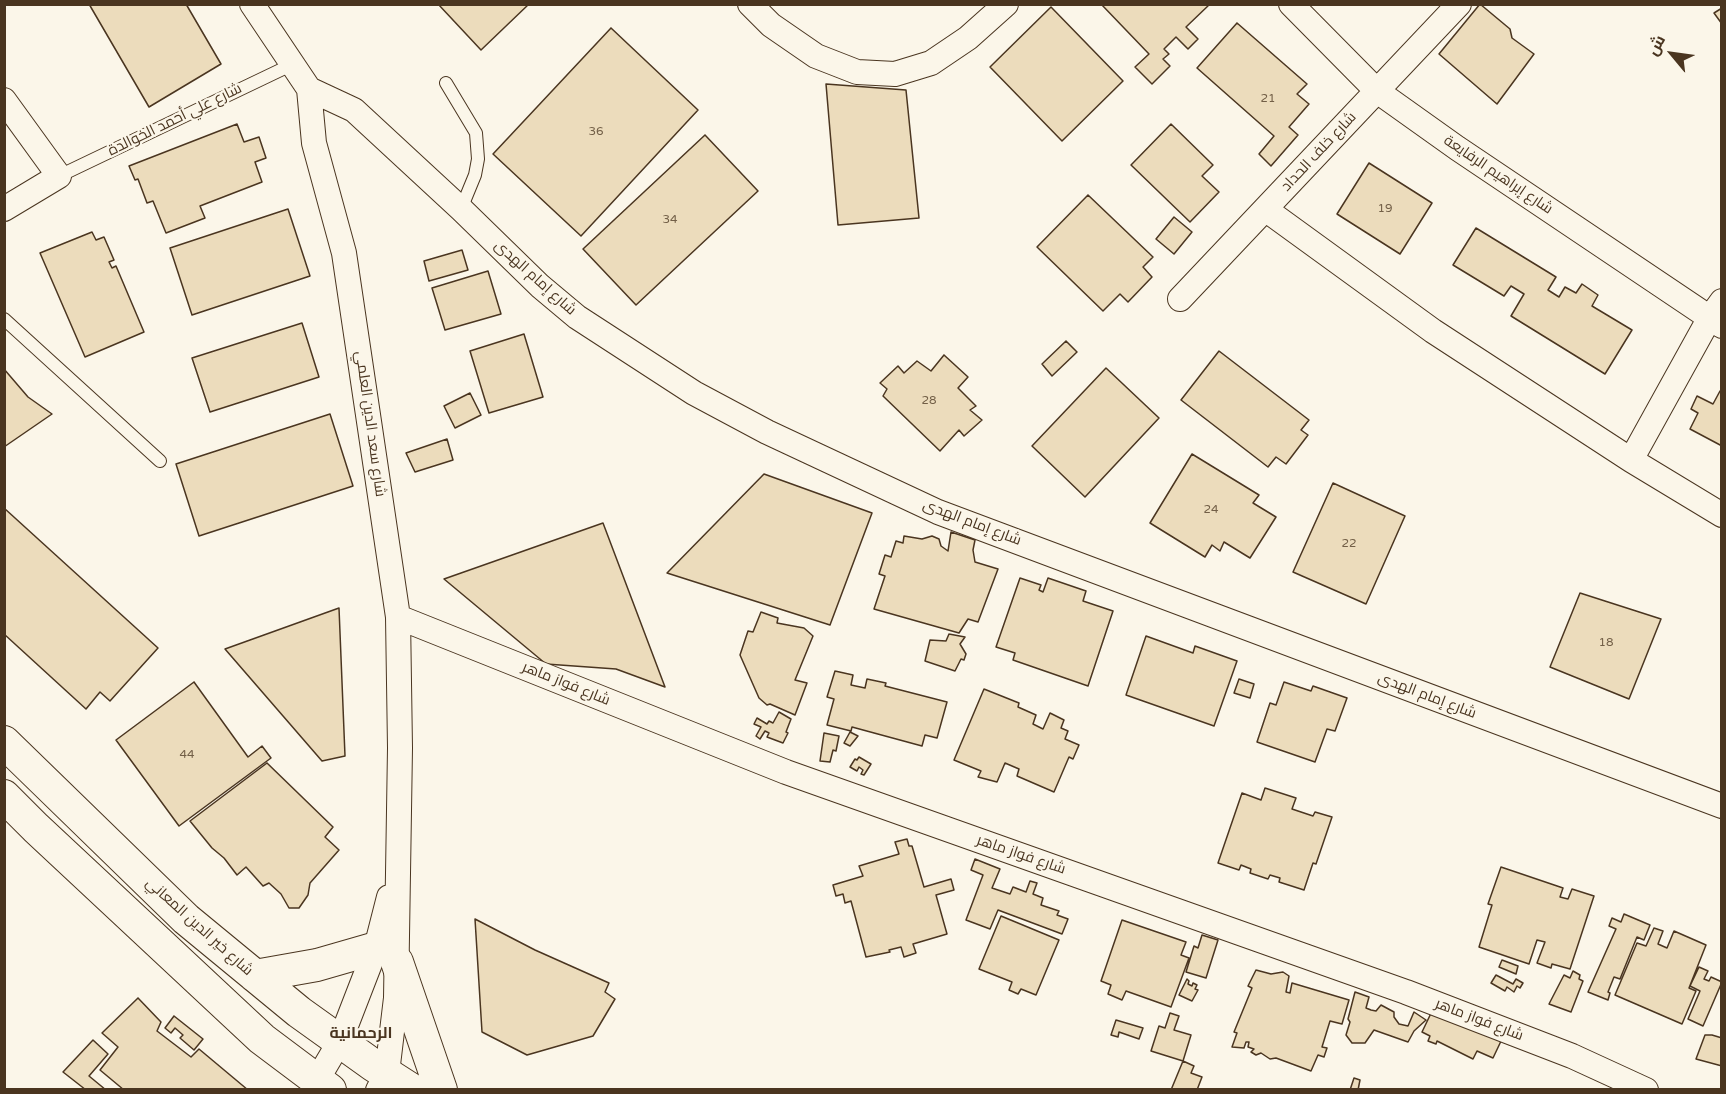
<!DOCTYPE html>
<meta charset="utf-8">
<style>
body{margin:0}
#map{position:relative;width:1726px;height:1094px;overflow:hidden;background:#fbf6e9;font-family:"Varela Round",Cairo,sans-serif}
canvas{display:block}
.frame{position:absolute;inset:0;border:6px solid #4a3520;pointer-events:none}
.north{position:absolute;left:1642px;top:24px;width:60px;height:60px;-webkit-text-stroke:4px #fbf6e9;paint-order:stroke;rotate:299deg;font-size:16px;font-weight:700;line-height:24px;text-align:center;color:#4a3520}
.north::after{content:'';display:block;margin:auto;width:21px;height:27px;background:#4a3520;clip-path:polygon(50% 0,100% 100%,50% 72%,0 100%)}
</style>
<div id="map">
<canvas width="1726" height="1094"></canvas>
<div class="frame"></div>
<div class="north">ش</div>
</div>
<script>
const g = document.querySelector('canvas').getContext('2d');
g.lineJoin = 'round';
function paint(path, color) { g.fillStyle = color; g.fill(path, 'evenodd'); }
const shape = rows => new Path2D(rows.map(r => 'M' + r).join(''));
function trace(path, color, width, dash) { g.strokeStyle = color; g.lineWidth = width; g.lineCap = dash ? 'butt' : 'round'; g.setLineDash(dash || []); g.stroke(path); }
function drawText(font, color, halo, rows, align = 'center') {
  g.font = font + ' "Varela Round",Cairo,sans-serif'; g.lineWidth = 4.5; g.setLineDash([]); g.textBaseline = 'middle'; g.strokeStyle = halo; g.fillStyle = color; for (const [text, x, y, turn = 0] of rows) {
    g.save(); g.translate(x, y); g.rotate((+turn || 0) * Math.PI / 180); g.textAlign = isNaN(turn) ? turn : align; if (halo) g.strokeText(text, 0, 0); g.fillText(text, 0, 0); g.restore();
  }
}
const building = shape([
 [89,4,186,4,221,64,149,107,89,4],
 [438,4,529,4,481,50,438,4],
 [1101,4,1210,4,1186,27,1198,39,1188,49,1176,37,1164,49,1169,54,1163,59,1170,66,1152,84,1135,67,1149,54,1101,4],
 [1480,4,1510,29,1512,38,1534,54,1497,104,1439,54,1480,4],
 [1051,7,1123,81,1062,141,990,67,1051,7],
 [1722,8,1722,24,1714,13,1722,8],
 [1237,23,1307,84,1297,94,1309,104,1289,127,1298,135,1271,166,1259,154,1274,136,1197,68,1237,23],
 [611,28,698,110,581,236,493,154,611,28],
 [826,84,906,90,919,218,838,225,826,84],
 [237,124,244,142,259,137,266,158,255,162,262,182,200,206,205,218,166,233,153,201,147,203,138,179,135,180,129,166,237,124],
 [1171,124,1213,165,1202,176,1219,192,1190,222,1131,165,1171,124],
 [705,135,758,191,636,305,583,249,705,135],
 [1369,163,1432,203,1400,254,1337,214,1369,163],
 [1088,195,1153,257,1143,267,1152,277,1128,302,1120,294,1103,311,1037,247,1088,195],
 [288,209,310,276,192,315,170,248,288,209],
 [1174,217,1192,232,1174,254,1156,239,1174,217],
 [1476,228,1556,277,1548,290,1559,297,1565,287,1576,293,1582,284,1598,295,1592,306,1632,330,1605,374,1511,316,1524,294,1511,286,1504,296,1453,265,1476,228],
 [92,232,96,240,104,237,114,260,109,262,112,268,116,266,144,332,85,357,40,253,92,232],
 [462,250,468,270,429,281,424,261,462,250],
 [488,271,501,314,445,330,432,288,488,271],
 [302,323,319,377,210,412,192,358,302,323],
 [524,334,543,397,489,413,470,351,524,334],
 [1066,341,1077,352,1052,376,1042,364,1066,341],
 [1219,351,1309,420,1301,430,1308,435,1286,464,1276,457,1268,467,1181,400,1219,351],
 [944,355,968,377,958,388,976,406,970,410,982,420,964,436,959,430,940,451,883,396,887,389,880,383,898,366,904,373,917,361,931,371,944,355],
 [1106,368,1159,418,1085,497,1032,446,1106,368],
 [4,369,28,397,52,414,4,447,4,369],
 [1720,391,1722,391,1722,446,1690,429,1698,413,1691,409,1697,396,1713,404,1720,391],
 [470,393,481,415,455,428,444,406,470,393],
 [330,414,353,486,199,536,176,464,330,414],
 [447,439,453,460,415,472,406,453,447,439],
 [1192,454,1259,495,1253,503,1276,517,1250,558,1224,542,1220,551,1212,545,1205,557,1150,523,1192,454],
 [764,474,872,513,830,625,667,573,764,474],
 [1333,483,1405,516,1366,604,1293,572,1333,483],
 [4,508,158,648,110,701,100,692,86,709,4,634,4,508],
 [603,523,665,687,616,669,546,664,444,579,603,523],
 [951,532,975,540,973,550,975,562,998,569,978,622,968,619,959,633,874,609,885,576,879,574,885,555,891,557,896,541,903,543,904,536,922,539,932,536,939,539,941,546,948,551,951,532],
 [1020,578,1041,585,1039,590,1043,592,1048,578,1086,591,1083,601,1113,611,1088,686,1013,660,1015,653,996,647,1020,578],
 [1580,593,1661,619,1629,699,1550,667,1580,593],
 [339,608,345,756,322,761,225,649,339,608],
 [761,612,778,618,777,623,804,628,813,636,795,680,807,683,795,715,770,704,767,705,759,698,740,655,748,631,753,632,761,612],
 [949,634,965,637,960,644,966,654,964,660,961,659,955,671,925,661,930,640,946,641,949,634],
 [1146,636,1193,653,1195,646,1237,661,1214,726,1126,695,1146,636],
 [835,671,853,675,851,685,865,688,867,679,886,683,885,686,947,702,937,738,925,735,922,746,852,727,851,731,827,725,834,699,827,697,835,671],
 [1239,679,1254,684,1250,698,1234,693,1239,679],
 [194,682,248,757,262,746,271,758,179,826,116,740,194,682],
 [1284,682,1311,691,1313,686,1347,698,1335,731,1327,729,1315,762,1257,742,1270,703,1276,705,1284,682],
 [984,689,1019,703,1018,707,1036,715,1033,724,1043,729,1050,713,1064,720,1061,728,1068,731,1065,739,1079,745,1073,759,1069,757,1054,792,1017,776,1019,769,1005,763,997,782,978,777,981,771,954,760,984,689],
 [779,712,791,719,786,732,788,733,783,743,767,737,769,733,765,731,760,739,756,736,761,727,754,724,757,718,767,724,769,721,773,723,779,712],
 [850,732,858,736,850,746,844,743,850,732],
 [824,733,839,736,836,751,833,750,830,762,820,761,824,733],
 [859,757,871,764,864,775,861,774,863,770,859,767,857,771,850,767,855,759,857,760,859,757],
 [267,763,333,827,325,837,339,850,310,883,308,895,299,908,289,908,281,894,269,883,263,886,246,867,237,875,224,858,212,848,190,821,267,763],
 [1265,788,1296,798,1292,809,1313,816,1315,812,1332,817,1316,864,1313,863,1304,890,1279,882,1280,878,1270,875,1268,879,1250,873,1251,869,1241,865,1239,870,1218,863,1242,793,1261,800,1265,788],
 [907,839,909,846,912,846,924,887,951,879,954,890,936,895,947,934,913,944,916,953,904,957,901,947,889,950,890,952,866,957,851,901,845,903,843,894,836,896,833,885,863,876,859,866,899,854,895,842,907,839],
 [975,859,1000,869,992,888,1010,894,1013,887,1026,892,1030,881,1037,883,1033,894,1043,898,1041,905,1059,911,1057,915,1068,919,1062,934,998,910,990,929,966,920,983,875,971,870,975,859],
 [1501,867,1563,888,1560,897,1568,899,1572,889,1594,896,1570,969,1552,964,1551,968,1537,963,1545,942,1537,940,1529,964,1479,947,1492,905,1488,904,1501,867],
 [1624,914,1650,925,1644,940,1637,937,1620,979,1614,977,1608,992,1610,993,1608,1000,1588,992,1616,929,1609,926,1612,918,1621,922,1624,914],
 [1001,916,1059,940,1036,995,1021,989,1018,994,1009,990,1012,982,979,969,1001,916],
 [475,919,535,950,609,983,605,992,615,999,593,1036,527,1055,482,1032,475,919],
 [1122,920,1186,942,1181,955,1189,958,1171,1007,1126,991,1122,1000,1108,994,1111,985,1101,981,1122,920],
 [1654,928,1663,931,1658,944,1667,948,1674,931,1706,945,1689,988,1696,991,1682,1024,1615,995,1637,943,1646,946,1654,928],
 [1202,935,1218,940,1206,978,1186,972,1194,946,1198,948,1202,935],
 [1502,960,1518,966,1516,974,1499,967,1502,960],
 [1699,967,1708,971,1704,979,1709,981,1711,977,1722,982,1703,1026,1688,1019,1700,991,1690,986,1699,967],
 [1256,970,1271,974,1283,972,1289,976,1286,992,1290,993,1292,983,1349,1000,1342,1024,1330,1021,1322,1047,1327,1048,1324,1057,1318,1055,1311,1071,1276,1058,1270,1059,1261,1053,1256,1055,1251,1052,1254,1049,1248,1047,1249,1042,1246,1042,1244,1048,1232,1047,1237,1033,1234,1032,1252,988,1248,986,1256,970],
 [1573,971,1580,975,1579,979,1583,981,1571,1012,1549,1004,1564,975,1570,978,1573,971],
 [1496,975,1513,984,1516,979,1523,983,1520,988,1517,986,1514,992,1507,987,1505,991,1491,983,1496,975],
 [1187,979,1189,981,1188,984,1192,986,1193,983,1197,985,1195,989,1198,990,1192,1001,1179,995,1187,979],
 [1355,992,1369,997,1366,1008,1371,1010,1376,1011,1381,1005,1394,1012,1394,1017,1399,1024,1408,1026,1414,1012,1426,1020,1414,1031,1408,1042,1374,1030,1365,1043,1352,1043,1346,1035,1350,1022,1348,1019,1355,992],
 [138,998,161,1022,157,1031,191,1057,199,1049,248,1090,124,1090,100,1070,118,1047,102,1033,138,998],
 [1434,1007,1502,1039,1493,1058,1477,1051,1473,1059,1437,1041,1436,1044,1428,1041,1430,1036,1422,1032,1434,1007],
 [1170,1013,1179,1016,1174,1030,1191,1035,1183,1061,1151,1051,1159,1026,1165,1028,1170,1013],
 [174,1016,203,1039,194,1050,180,1038,183,1035,175,1028,171,1033,165,1028,174,1016],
 [1116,1020,1143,1028,1139,1039,1119,1032,1118,1037,1111,1035,1116,1020],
 [1705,1035,1712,1035,1722,1038,1722,1066,1696,1059,1705,1035],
 [93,1040,108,1054,89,1076,106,1090,86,1090,63,1072,93,1040],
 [1183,1061,1194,1066,1191,1073,1202,1077,1197,1090,1171,1090,1183,1061],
 [1354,1078,1360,1080,1358,1090,1350,1090,1354,1078]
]);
const service = shape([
 [446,83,476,133,478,159,475,175,461,209],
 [59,176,291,65],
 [4,319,160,461]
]);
const minor = shape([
 [252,4,309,89,314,143,344,253,398,617,400,748,396,998,387,1073,378,1090],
 [750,4,771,25,816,56,857,72,895,74,931,63,968,38,1006,4],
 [1291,4,1377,91,1457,148,1722,326],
 [309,89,354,110,461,209,540,286,577,317,694,393,767,432,938,512,1722,806],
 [4,100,59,176,4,209],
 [1265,209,1433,331,1631,460,1722,515],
 [1180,299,1459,4],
 [1631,460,1709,319,1722,301],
 [398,617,786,772,1406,992,1572,1056,1646,1090],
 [317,1080,340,1041,376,948,389,897]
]);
const tertiary = shape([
 [4,742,186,919,299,1012,373,1065,412,1090],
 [4,796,36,828,262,1039,330,1090],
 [397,962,441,1090],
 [255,976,317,965,376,948]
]);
const numberNames = [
 ["21",1268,99],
 ["36",596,132],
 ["19",1385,209],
 ["34",670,220],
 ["28",929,401],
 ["24",1211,510],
 ["22",1349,544],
 ["18",1606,643],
 ["44",187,755]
];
const streetNames = [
 ["شارع علي أحمد الخوالدة",175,120,-26],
 ["شارع خلف الحداد",1319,152,-47],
 ["شارع إبراهيم الرفايعة",1498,175,34],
 ["شارع إمام الهدى",535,278,42],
 ["شارع سعد الدين العلمي",370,424,82],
 ["شارع إمام الهدى",972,523,21],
 ["شارع فواز ماهر",566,684,22],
 ["شارع إمام الهدى",1427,696,21],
 ["شارع فواز ماهر",1021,855,19],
 ["شارع خير الدين المعاني",199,927,42],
 ["شارع فواز ماهر",1479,1020,21]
];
const neighbourhoodNames = [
 ["الرحمانية",361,1034]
];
paint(building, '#ecdcbc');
trace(building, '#4a3520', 1.5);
trace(service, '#4a3520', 14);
trace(minor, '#4a3520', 26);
trace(tertiary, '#4a3520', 34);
trace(service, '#fbf6e9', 12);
trace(minor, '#fbf6e9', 24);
trace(tertiary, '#fbf6e9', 32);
drawText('12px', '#725f47', null, numberNames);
drawText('15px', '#4a3520', '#fbf6e9', streetNames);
drawText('bold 16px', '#4a3520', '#fbf6e9', neighbourhoodNames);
</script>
